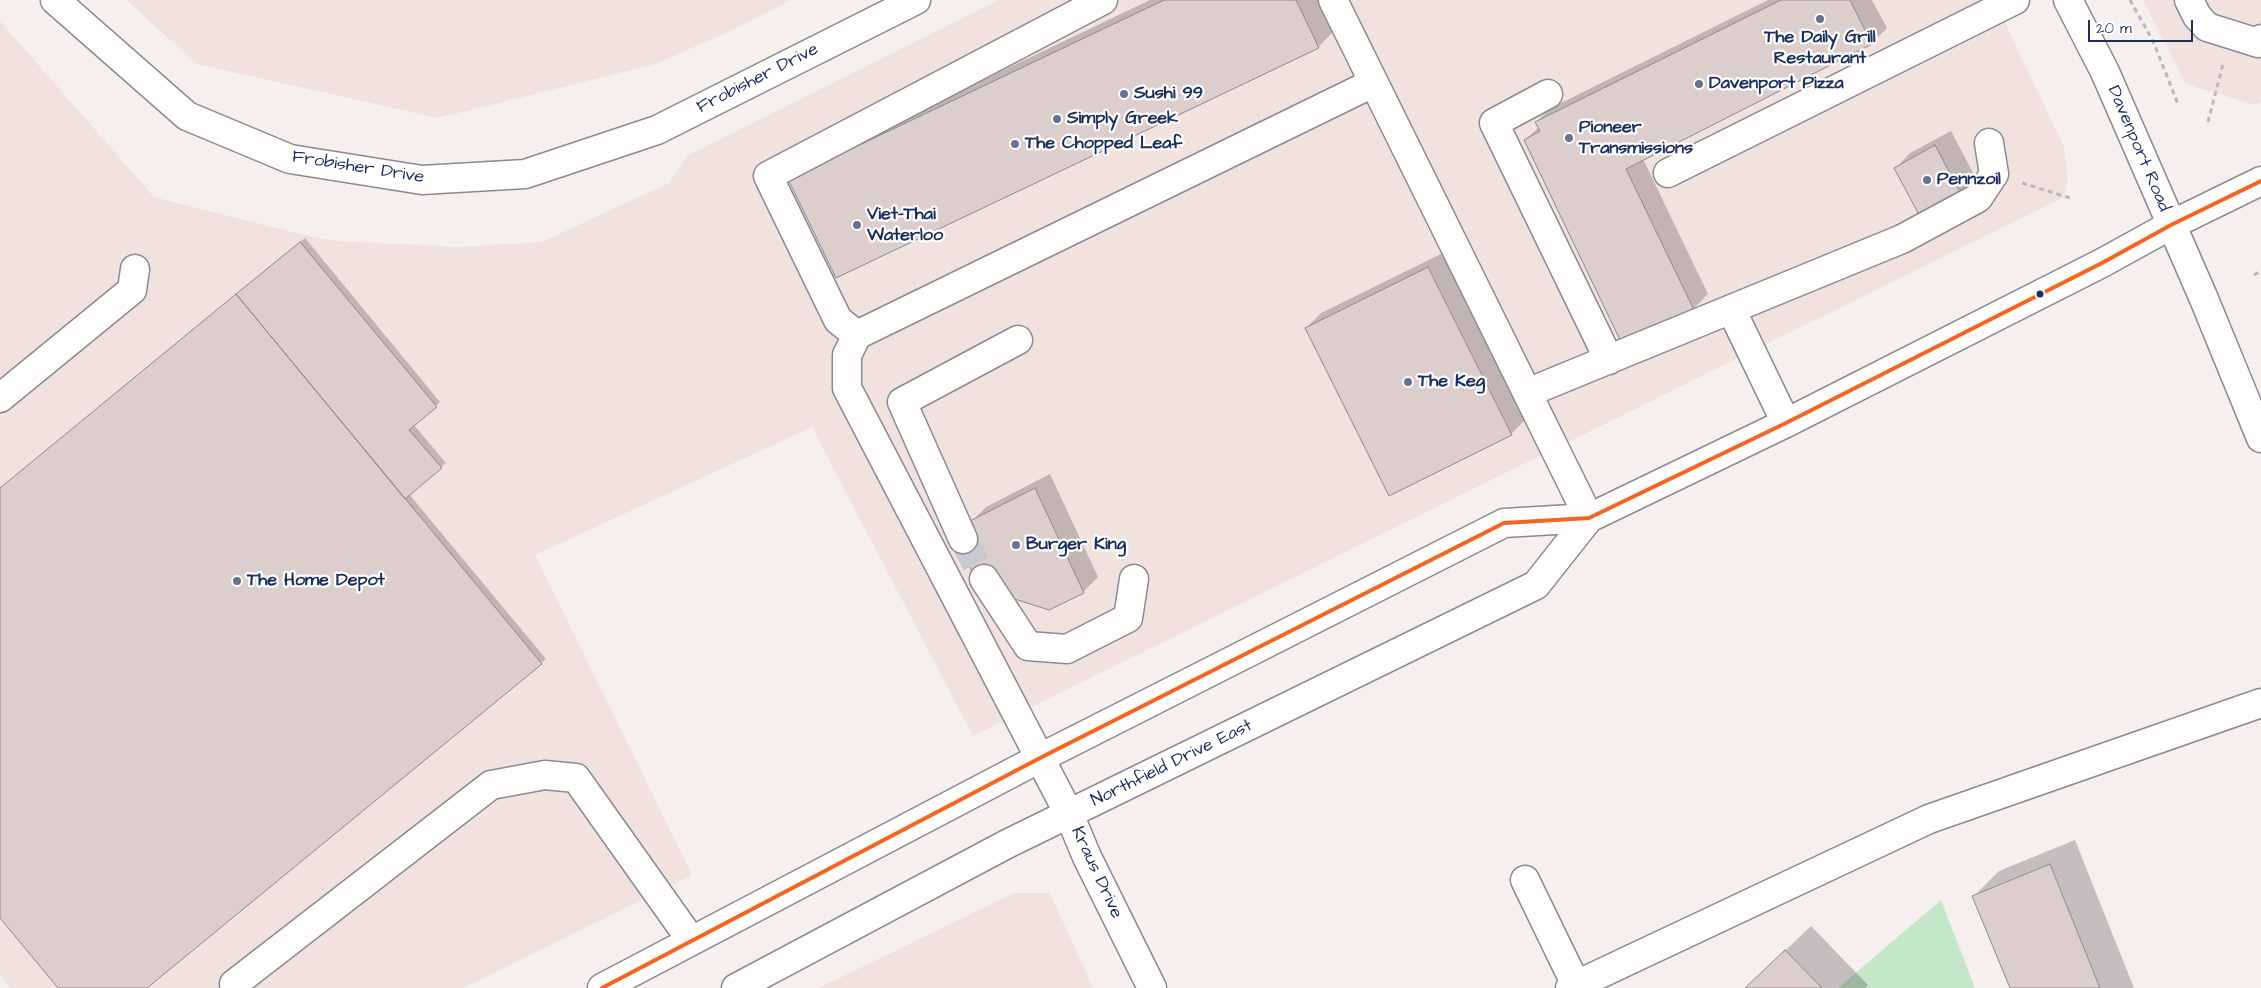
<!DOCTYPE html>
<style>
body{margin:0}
#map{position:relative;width:2261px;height:988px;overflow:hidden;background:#f5efee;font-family:"Architects Daughter",sans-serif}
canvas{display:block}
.scale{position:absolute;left:2088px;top:20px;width:105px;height:22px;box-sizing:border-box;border:2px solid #1b2f5e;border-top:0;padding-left:6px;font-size:15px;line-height:18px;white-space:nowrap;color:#1b2f5e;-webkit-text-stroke:4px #fff;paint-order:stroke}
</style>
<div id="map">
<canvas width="2261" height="988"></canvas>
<div class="scale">20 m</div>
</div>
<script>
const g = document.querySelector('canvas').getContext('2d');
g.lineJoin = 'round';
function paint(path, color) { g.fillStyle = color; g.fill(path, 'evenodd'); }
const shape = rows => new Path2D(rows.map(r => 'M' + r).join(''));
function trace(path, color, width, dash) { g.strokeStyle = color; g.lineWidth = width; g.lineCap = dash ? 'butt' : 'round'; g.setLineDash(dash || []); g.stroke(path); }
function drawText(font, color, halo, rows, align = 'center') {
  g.font = font + ' "Architects Daughter",sans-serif'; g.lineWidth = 4.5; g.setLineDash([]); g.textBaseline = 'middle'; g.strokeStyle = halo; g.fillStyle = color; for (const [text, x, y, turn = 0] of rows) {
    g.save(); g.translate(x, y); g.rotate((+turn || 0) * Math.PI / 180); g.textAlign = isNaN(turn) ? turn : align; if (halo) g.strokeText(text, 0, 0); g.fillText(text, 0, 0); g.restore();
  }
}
const built = shape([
 [126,0,791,0,724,34,655,64,438,118,197,64],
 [999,0,1994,0,2064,147,2068,179,2064,197,973,736,812,427,535,555,692,875,463,988,10,988,0,975,0,21,154,197,304,235,335,241,460,247,542,242,669,183,687,156],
 [2143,0,2261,0,2261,102,2255,105,2186,84],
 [1014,893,1050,893,1093,988,819,988]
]);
const green = shape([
 [1941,900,1975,988,1838,988]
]);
const shadow = shape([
 [1150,0,1318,0,1333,32,1318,47,837,277,805,165],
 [1768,0,1872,0,1887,28,1872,43,1643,159,1708,294,1693,309,1525,140,1539,127,1536,122,1551,108],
 [1951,131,1980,186,1965,201,1896,168,1910,153],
 [305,238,440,402,414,425,446,463,409,494,546,659,145,988,60,988,0,916,0,489],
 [1443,253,1526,419,1511,434,1306,328,1321,313],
 [1050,474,1098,577,1083,592,989,564,974,573,971,522,986,507],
 [2075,840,2134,988,2011,988,1974,896,1999,871],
 [1811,926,1868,985,1865,988,1746,988]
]);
const building = shape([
 [1164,0,1296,0,1319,48,836,278,788,179,1164,0],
 [1781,0,1850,0,1872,44,1626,169,1694,310,1622,344,1524,140,1540,131,1535,122,1781,0],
 [1935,145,1965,202,1924,224,1894,168,1935,145],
 [300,242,437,407,409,430,442,468,405,499,236,294,300,242],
 [1428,267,1512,435,1389,496,1305,328,1428,267],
 [236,294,542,664,147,988,58,988,0,918,0,488,236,294],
 [1035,488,1084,593,1049,610,1005,596,989,566,973,574,962,549,977,540,970,521,1035,488],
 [2050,864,2100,988,2010,988,1972,896,2050,864],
 [1785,950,1822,988,1745,988,1785,950]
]);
const minorTunnel = shape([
 [963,539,984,579]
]);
const path = shape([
 [2130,0,2153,41,2178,104],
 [2208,122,2223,64],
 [2022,183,2070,198],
 [2254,275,2261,271]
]);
const minor = shape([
 [55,0,187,116,290,159,422,180,525,174,657,130,916,0],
 [1333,0,1589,518],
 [2068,0,2105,72,2204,299,2261,438],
 [2189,0,2197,16,2207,27,2258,43,2261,39],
 [1548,94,1494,123,1609,360],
 [1668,173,2015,0],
 [1731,309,1786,423],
 [857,335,838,320,768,176,1103,0],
 [1527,393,1902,239,1978,198,1994,174,1989,143],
 [0,398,132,290,135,269],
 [963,539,902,402,1018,340],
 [984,579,1028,646,1067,649,1128,618,1134,579],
 [1525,880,1576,985],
 [234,984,491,785,545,775,576,778,691,940],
 [1152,988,1087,857,1069,814,847,388,847,355,857,335,1373,83],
 [1570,988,1929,819,2261,703]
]);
const major = shape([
 [602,988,1040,758,1504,523,1589,518,1786,423,2102,263,2171,225,2261,181],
 [736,988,1007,844,1536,585,1589,518]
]);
const bus1 = shape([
 [602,988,1040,758,1504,523,1589,518,1786,423,2102,263,2171,225,2261,181]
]);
const markers = [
 [1820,19,5,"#677290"],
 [1699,84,5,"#677290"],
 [1124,94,5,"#677290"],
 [1057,119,5,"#677290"],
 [1569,138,5,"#677290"],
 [1015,144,5,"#677290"],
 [1927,180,5,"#677290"],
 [857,225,5,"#677290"],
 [2040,294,4.5,"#1b2f5e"],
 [1408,382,5,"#677290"],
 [1016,545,5,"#677290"],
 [237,581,5,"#677290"]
];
const poiNames = [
 ["The Daily Grill",1820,38,"center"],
 ["Restaurant",1820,59,"center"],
 ["Davenport Pizza",1709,84],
 ["Sushi 99",1134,94],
 ["Simply Greek",1067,119],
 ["Pioneer",1579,128],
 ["Transmissions",1579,149],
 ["The Chopped Leaf",1025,144],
 ["Pennzoil",1937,180],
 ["Viet-Thai",867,215],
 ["Waterloo",867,236],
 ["The Keg",1418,382],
 ["Burger King",1026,545],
 ["The Home Depot",247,581]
];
const streetNames = [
 ["Frobisher Drive",758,79,-27],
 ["Davenport Road",2138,149,67],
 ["Frobisher Drive",358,168,9],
 ["Northfield Drive East",1172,764,-26],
 ["Kraus Drive",1096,873,65]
];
paint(built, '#f2e2df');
paint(green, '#c4e6c9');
paint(shadow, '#0003');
paint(building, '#dccecc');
trace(building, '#898a93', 1);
trace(minorTunnel, '#c9c9d1', 28, [28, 14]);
trace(minor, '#898a93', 31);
trace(major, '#898a93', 31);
trace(path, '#b8b9be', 3, [5, 4]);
trace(minor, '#fefdfc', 28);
trace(major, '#fefdfc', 28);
trace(bus1, '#f26522', 4);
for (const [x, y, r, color] of markers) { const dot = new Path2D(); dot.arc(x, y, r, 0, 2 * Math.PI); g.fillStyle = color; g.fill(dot); trace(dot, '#fff', 2); }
drawText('bold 18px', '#1b2f5e', '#fff', poiNames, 'left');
drawText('18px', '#1b2f5e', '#fff', streetNames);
</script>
